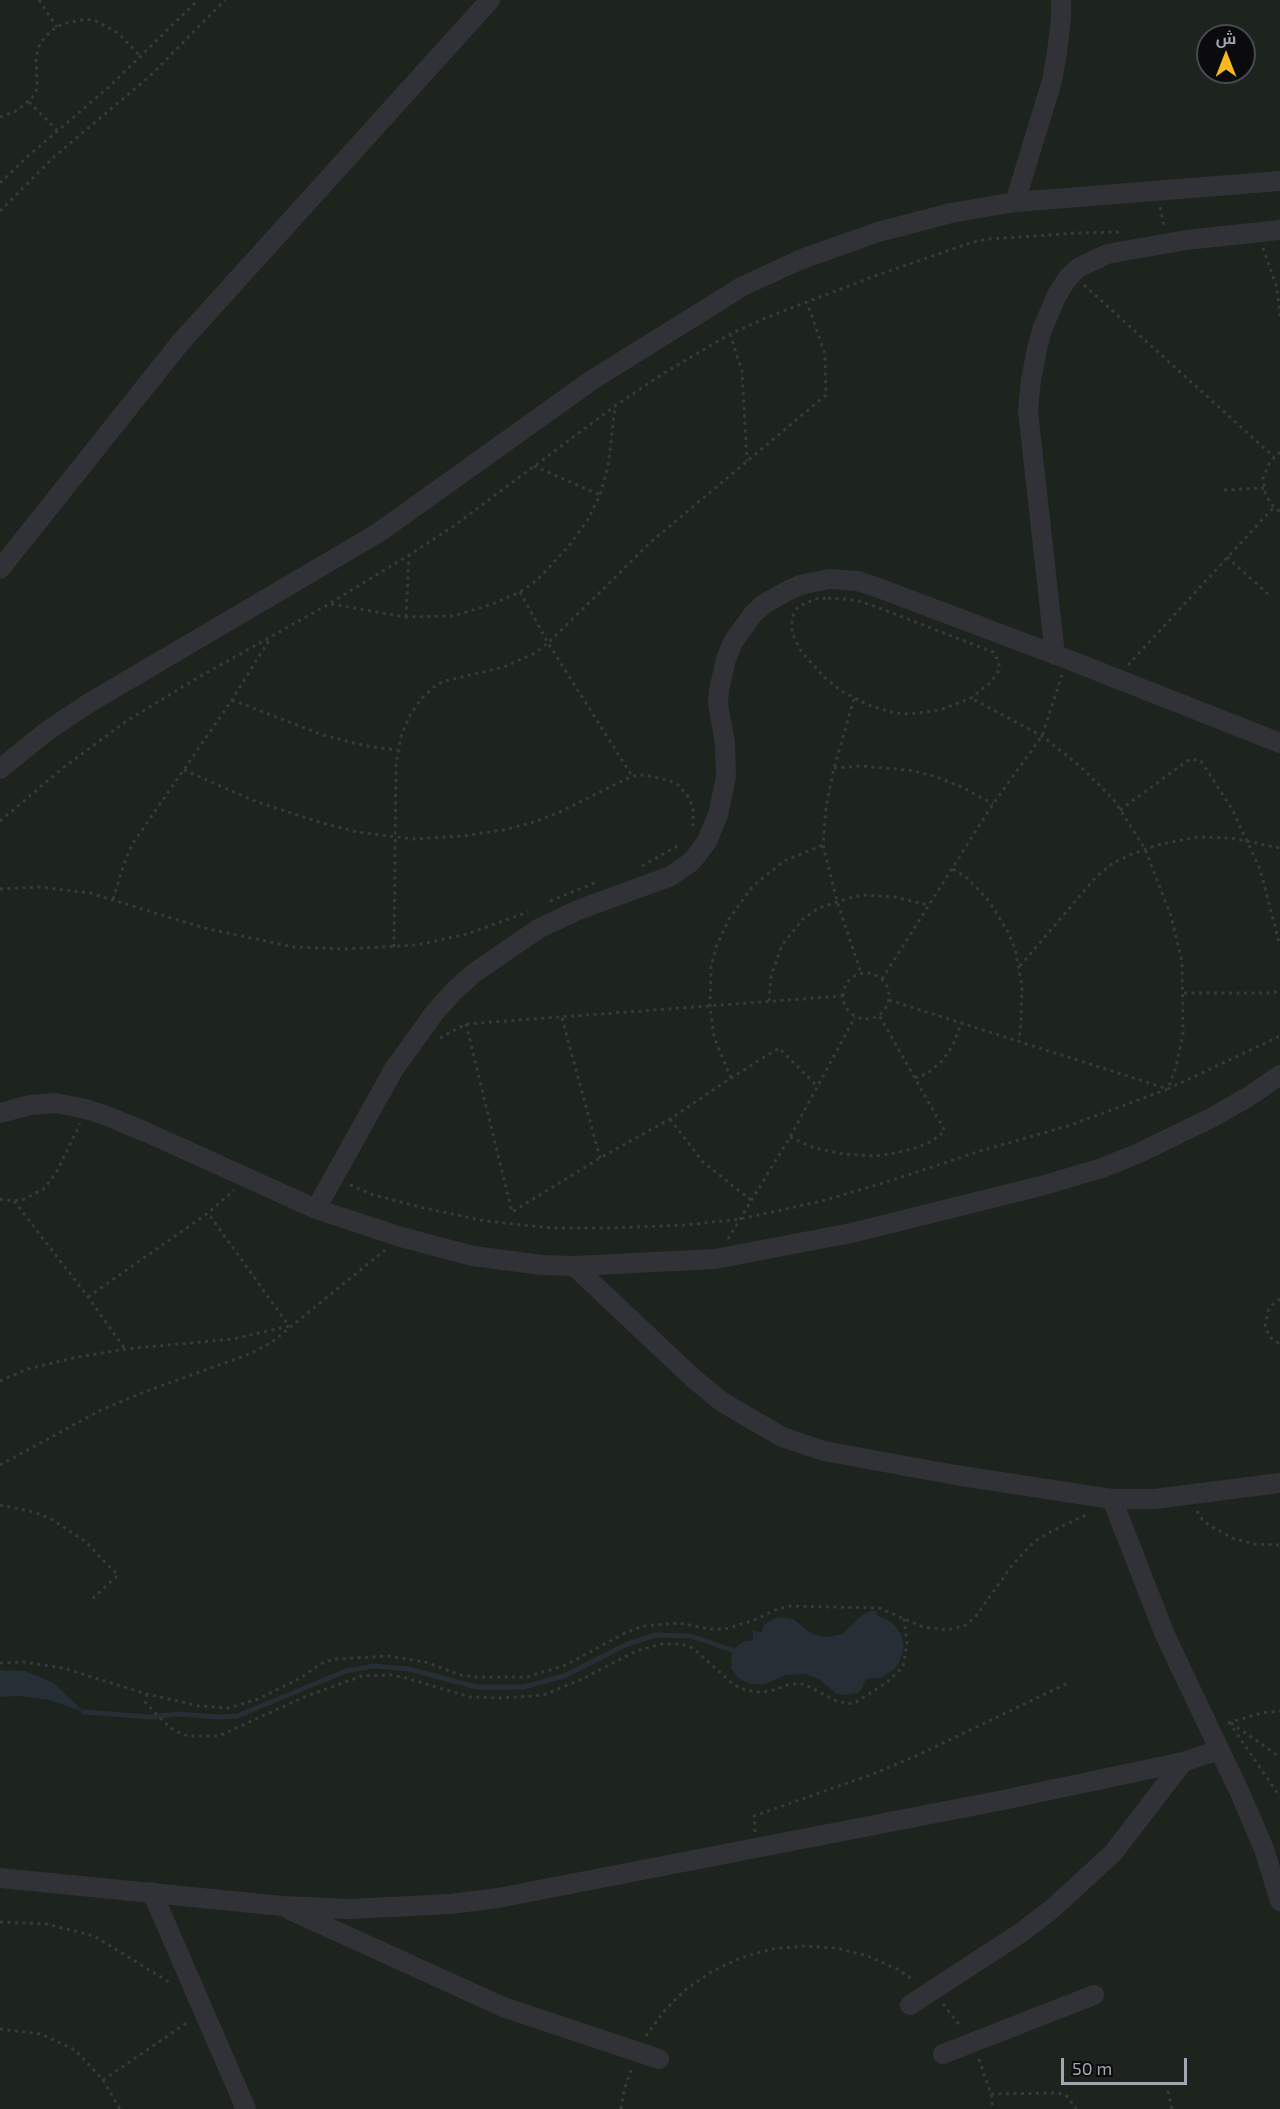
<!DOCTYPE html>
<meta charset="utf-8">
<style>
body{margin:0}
#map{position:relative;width:1280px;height:2109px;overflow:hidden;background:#101012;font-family:"Exo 2",Cairo,sans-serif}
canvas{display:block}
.north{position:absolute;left:1196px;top:24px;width:60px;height:60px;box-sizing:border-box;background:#0b0b0d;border:2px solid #47494f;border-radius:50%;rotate:0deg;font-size:16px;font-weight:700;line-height:24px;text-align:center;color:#a1a6b3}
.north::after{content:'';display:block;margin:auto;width:21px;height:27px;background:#f9b720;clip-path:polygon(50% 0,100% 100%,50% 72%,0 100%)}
.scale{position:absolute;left:1061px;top:2058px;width:126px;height:27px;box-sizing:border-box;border:3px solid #a1a6b3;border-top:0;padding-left:8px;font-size:18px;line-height:21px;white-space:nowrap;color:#a1a6b3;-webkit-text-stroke:4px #0b0b0d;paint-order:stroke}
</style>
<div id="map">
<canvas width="1280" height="2109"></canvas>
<div class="north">ش</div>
<div class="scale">50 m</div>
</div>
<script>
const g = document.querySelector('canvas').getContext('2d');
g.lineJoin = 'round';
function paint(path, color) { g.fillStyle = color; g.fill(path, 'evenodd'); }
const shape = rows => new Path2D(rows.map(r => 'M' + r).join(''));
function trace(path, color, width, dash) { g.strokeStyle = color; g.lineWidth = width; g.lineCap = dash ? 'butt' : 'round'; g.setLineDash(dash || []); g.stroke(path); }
const green = shape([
 [0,0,1280,0,1280,2109,0,2109],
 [1208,36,1244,36,1244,72,1208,72]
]);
const water = shape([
 [871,1611,877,1611,878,1616,890,1621,894,1625,902,1635,904,1648,899,1663,894,1669,883,1677,866,1679,861,1690,857,1693,844,1695,837,1694,820,1680,806,1674,786,1675,765,1684,750,1684,738,1678,731,1668,732,1650,745,1641,753,1640,753,1630,761,1633,764,1625,774,1619,780,1617,793,1619,812,1634,827,1637,842,1634,862,1615],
 [0,1670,25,1671,45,1679,55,1684,84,1712,49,1700,19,1696,0,1697]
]);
const stream = shape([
 [84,1712,150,1717,179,1714,217,1717,237,1716,346,1671,373,1666,409,1669,476,1687,524,1687,564,1676,625,1645,656,1635,691,1636,732,1650]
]);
const path = shape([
 [39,0,57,27],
 [29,102,57,130],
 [0,117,16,111,31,99,36,92,37,84,36,58,40,43,52,30,62,24,86,19,96,21,118,33,141,57],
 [0,183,26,158,110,86,198,0],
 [1160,207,1164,227],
 [0,211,55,156,150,76,225,0],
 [1263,248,1277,288,1280,316],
 [1084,285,1274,457],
 [730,334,742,371,747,461],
 [1280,452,1270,462,1263,478,1266,496,1273,506,1280,512],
 [534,466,600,495],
 [1224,490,1264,488],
 [1227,557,1268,594],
 [520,592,548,643,632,776],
 [828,598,855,600,874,606,993,652,999,662,999,670,991,682,971,698,940,710,910,714,895,713,868,705,840,690,824,677,801,651,792,633,792,617,798,607,815,599,828,598],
 [331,604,406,617,453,616,493,604,520,592,537,580,569,546,587,521,600,495,608,467,615,406],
 [406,617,409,556],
 [1128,665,1274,507],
 [854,699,834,768,826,807,823,845,837,901,861,973],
 [232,700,323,735,366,746,397,750],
 [834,768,861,766,908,770,934,776,962,787,993,804],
 [184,770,257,802,319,822,357,832,413,839,463,836,503,830,531,823,560,812,632,776,644,775,668,780,678,785,687,795,693,807,693,826],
 [1120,810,1187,761,1192,759,1201,761,1232,809,1260,869,1280,946],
 [0,821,63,768,125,722,192,681,329,604,409,555,451,528,615,406,664,373,730,334,768,317,872,277,973,242,989,239,1078,233,1122,232],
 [642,866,681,844],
 [953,869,967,878,989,901,1008,932,1015,949,1022,985,1021,1023,1019,1040],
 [0,889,39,887,90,893,204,928,294,947,347,949,417,945,467,934,528,912],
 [113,899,125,861,133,843,232,700,271,637],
 [550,901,597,882],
 [394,947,396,765,401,736,410,715,422,698,436,685,445,681,504,667,535,653,548,643,652,541,826,395,825,354,807,302],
 [1020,966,1096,877,1113,863,1132,854,1161,844,1198,837,1231,838,1280,848],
 '843 996a23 23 0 1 1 46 0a23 23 0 1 1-46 0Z',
 [882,979,993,804,1042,736,1062,675],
 [1184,993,1273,993,1280,990],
 [889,1000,1168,1089,1280,1036],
 [769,1001,771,976,782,945,804,918,819,908,849,898,863,895,895,897,928,905],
 [562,1018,600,1158],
 [466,1024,512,1212,600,1158,670,1119,731,1078,779,1048,817,1086],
 [440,1038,466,1024,842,996],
 [731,1078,714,1037,710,1007,711,967,716,947,729,919,753,886,784,861,823,845],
 [915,1078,928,1073,942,1061,953,1045,961,1023],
 [670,1119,703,1162,751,1200],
 [790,1137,815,1148,843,1154,874,1156,891,1154,919,1147,932,1141,945,1131,879,1015],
 [350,1185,374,1195,420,1207,485,1221,552,1228,612,1228,686,1225,740,1219,822,1201,893,1180,980,1151,1068,1126,1168,1089,1176,1067,1183,1033,1182,962,1171,916,1145,849,1114,800,1081,767,1042,736,971,698],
 [0,1199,14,1201,25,1199,45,1188,57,1171,80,1124],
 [14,1201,88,1297,125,1349],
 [728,1239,790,1137,855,1017],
 [88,1297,208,1213,234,1190],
 [1280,1299,1272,1305,1268,1311,1265,1327,1271,1338,1280,1344],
 [0,1381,28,1369,73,1358,125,1349,233,1339,289,1326,208,1213],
 [0,1465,101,1410,144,1392,252,1353,272,1342,385,1250],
 [0,1505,34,1512,51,1519,85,1541,105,1562,118,1575,92,1599],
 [1197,1511,1201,1518,1209,1525,1232,1538,1254,1544,1280,1545],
 [0,1663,24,1662,63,1668,147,1694,199,1706,228,1708,258,1699,300,1678,324,1662,335,1659,388,1656,425,1662,461,1675,476,1677,527,1677,566,1665,625,1633,643,1626,679,1623,710,1629,725,1629,752,1621,775,1610,789,1606,879,1608,923,1627,948,1630,966,1625,976,1616,1013,1564,1034,1542,1048,1533,1088,1514],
 [147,1694,145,1702,164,1722,175,1731,188,1736,219,1736,304,1697,362,1676,391,1675,406,1678,470,1697,499,1698,534,1696,546,1694,582,1679,636,1651,662,1644,676,1644,686,1645,694,1649,733,1684,742,1689,758,1692,771,1691,790,1684,804,1684,834,1700,848,1704,856,1702,886,1683,903,1667,907,1642,904,1619],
 [1229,1722,1280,1797],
 [1228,1723,1262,1713,1280,1711],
 [1231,1723,1280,1757],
 [755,1832,754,1816,873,1774,916,1756,1068,1683],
 [0,1922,47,1924,94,1936,172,1984],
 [943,2004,961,2027],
 [0,2029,41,2034,75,2050,103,2080,120,2109],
 [646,2036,664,2011,685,1990,711,1972,740,1958,772,1949,804,1946,836,1948,868,1956,897,1969,915,1981],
 [979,2059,991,2094,993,2109],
 [103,2080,188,2022],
 [1168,2091,1172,2109],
 [991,2094,1058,2093,1068,2097,1076,2109],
 [621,2109,624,2090,632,2067]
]);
const minor = shape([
 [1015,202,1052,81,1057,52,1061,18,1061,0],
 [0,569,180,343,490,0],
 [1055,655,1028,411,1031,380,1037,349,1042,330,1056,297,1067,279,1078,268,1107,254,1186,240,1280,230],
 [0,769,47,731,89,703,378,533,592,380,743,286,802,259,878,232,951,213,1015,202,1280,181],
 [0,1113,30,1105,56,1103,86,1109,107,1116,148,1133,316,1209,401,1237,473,1256,542,1265,574,1266,715,1259,851,1233,1041,1186,1102,1168,1139,1153,1213,1117,1248,1097,1280,1075],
 [316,1209,394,1069,435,1012,454,991,474,973,538,929,578,910,671,876,691,862,700,851,707,841,718,815,726,777,725,743,718,704,719,690,726,659,733,642,753,614,764,604,787,591,800,585,829,579,858,581,876,587,1067,659,1280,743],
 [574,1266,693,1378,722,1402,782,1437,824,1451,955,1475,1112,1499,1154,1499,1280,1483],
 [1112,1499,1165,1635,1240,1793,1264,1849,1280,1901],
 [0,1878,282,1906,351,1909,450,1904,498,1898,998,1801,1183,1762,1219,1750],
 [152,1892,246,2109],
 [290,1910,503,2007,659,2059],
 [910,2005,1022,1932,1052,1909,1113,1853,1183,1762],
 [943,2054,1094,1995]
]);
paint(green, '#1c241d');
paint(water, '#262e36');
trace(stream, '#262e36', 5);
trace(path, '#37393e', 3, [3, 4.5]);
trace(minor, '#313237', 20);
</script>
